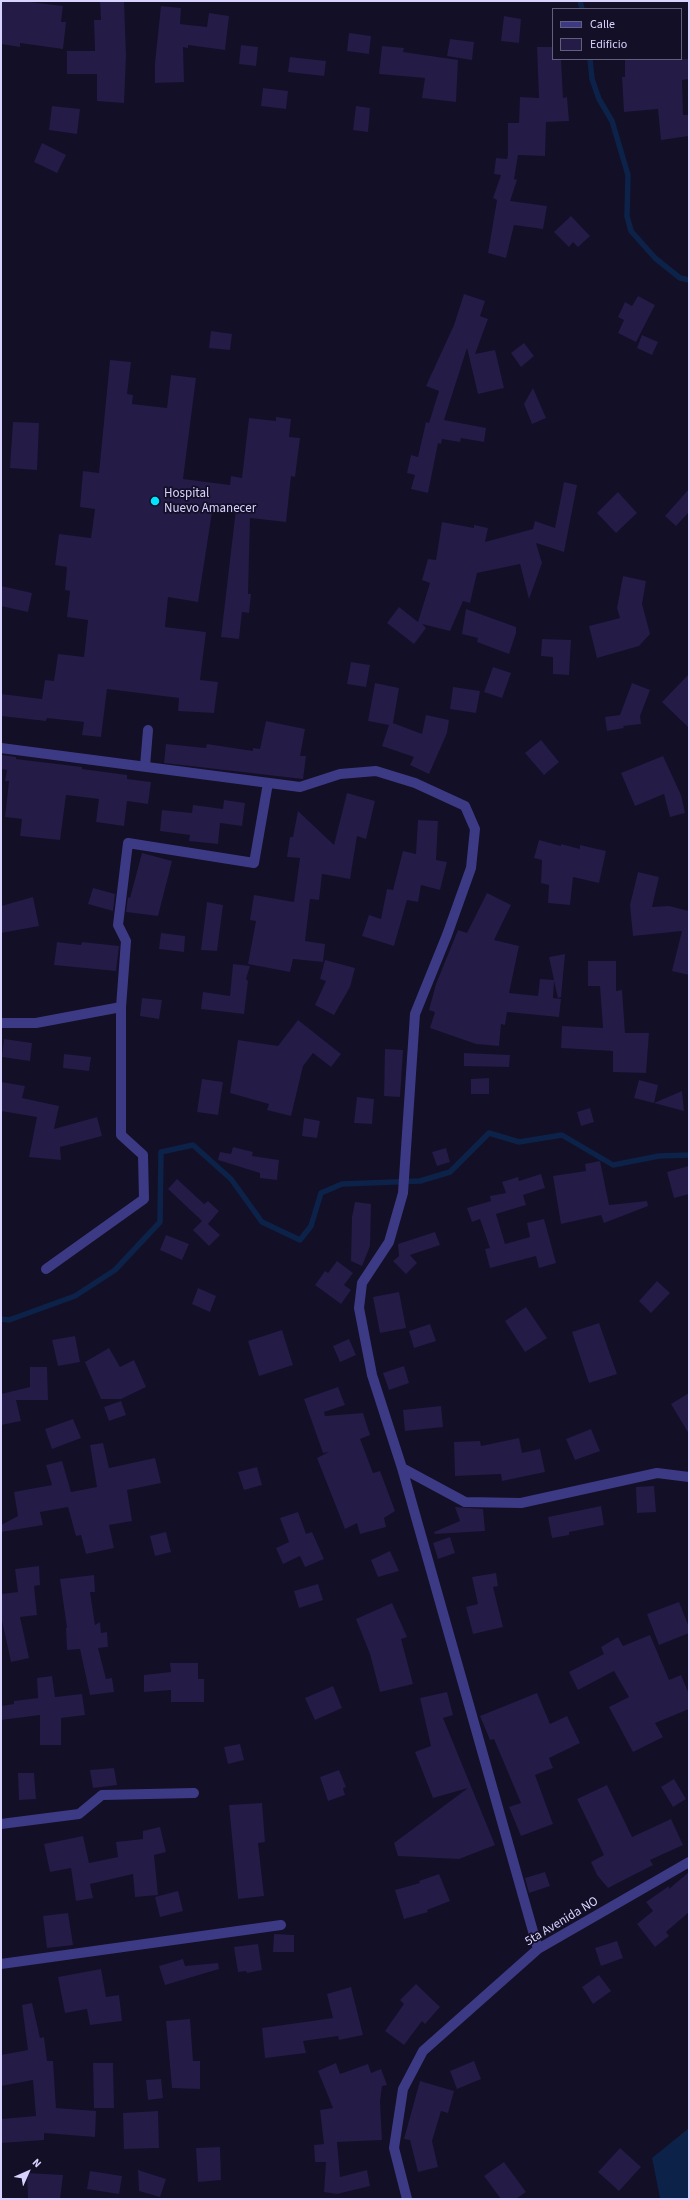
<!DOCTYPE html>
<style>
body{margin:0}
#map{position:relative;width:690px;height:2200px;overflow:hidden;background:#130f26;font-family:"Source Sans 3",sans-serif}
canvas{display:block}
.frame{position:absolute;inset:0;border:2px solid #d9d4ff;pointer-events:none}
.legend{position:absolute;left:552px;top:8px;width:130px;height:52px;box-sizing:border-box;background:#130f26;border:1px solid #625e7d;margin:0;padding:5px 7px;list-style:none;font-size:12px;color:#d9d4ff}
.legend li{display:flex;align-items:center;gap:8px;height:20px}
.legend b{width:20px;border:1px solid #625e7d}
.north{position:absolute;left:8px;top:2152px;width:40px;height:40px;-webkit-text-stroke:3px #130f26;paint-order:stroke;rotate:45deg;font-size:11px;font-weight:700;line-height:16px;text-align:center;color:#d9d4ff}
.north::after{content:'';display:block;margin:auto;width:14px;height:18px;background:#d9d4ff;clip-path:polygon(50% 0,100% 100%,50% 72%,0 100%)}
</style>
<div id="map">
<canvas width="690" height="2200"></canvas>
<div class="frame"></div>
<ul class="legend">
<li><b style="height:5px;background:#3d3a85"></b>Calle</li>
<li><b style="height:11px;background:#241b47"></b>Edificio</li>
</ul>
<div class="north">N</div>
</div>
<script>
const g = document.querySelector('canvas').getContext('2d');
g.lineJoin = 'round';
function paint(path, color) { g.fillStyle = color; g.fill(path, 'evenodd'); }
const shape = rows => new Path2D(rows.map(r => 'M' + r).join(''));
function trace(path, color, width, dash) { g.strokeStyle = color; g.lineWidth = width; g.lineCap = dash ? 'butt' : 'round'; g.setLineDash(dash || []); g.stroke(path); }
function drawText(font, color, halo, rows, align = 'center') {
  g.font = font + ' "Source Sans 3",sans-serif'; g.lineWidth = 3.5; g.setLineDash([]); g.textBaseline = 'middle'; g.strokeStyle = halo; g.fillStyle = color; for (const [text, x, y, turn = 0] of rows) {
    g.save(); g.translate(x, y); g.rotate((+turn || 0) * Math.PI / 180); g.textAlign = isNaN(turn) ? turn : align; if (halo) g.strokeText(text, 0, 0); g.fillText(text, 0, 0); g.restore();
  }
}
const water = shape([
 [689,2128,689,2199,660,2198,652,2158]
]);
const stream = shape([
 [580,1,582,9],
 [590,59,592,79,599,99,612,121,628,175,627,216,631,231,655,258,680,278,689,280],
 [1,1319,9,1320,75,1296,115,1270,160,1222,161,1152,193,1145,231,1179,262,1222,300,1240,311,1226,321,1193,342,1184,420,1181,450,1172,489,1133,519,1142,562,1135,613,1165,659,1156,689,1155]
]);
const building = shape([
 [1,1,21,1,63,6,61,22,66,22,63,49,20,43,20,47,1,44],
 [100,1,124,1,126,55,124,103,97,101,97,74,67,74,67,51,95,51,94,20,101,20],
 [161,6,181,8,180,24,207,27,209,13,229,16,225,50,188,45,188,48,183,47,184,82,155,83,155,63],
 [504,16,521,19,519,43,501,41],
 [349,33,371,36,369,54,347,51],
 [450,39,474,42,472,60,447,56],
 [241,45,258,47,256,66,239,64],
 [382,46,404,48,403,52,458,60,456,102,422,98,425,78,379,74],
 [537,47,553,47,553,59,561,59,563,98,567,97,569,121,546,122,545,156,518,155,514,179,517,180,510,201,547,206,543,229,514,225,506,258,488,253,497,200,493,198,501,175,494,174,496,158,507,159,508,155,508,123,519,123,520,97,539,98],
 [290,57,326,61,324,76,288,72],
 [625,59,689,59,689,79,682,80,683,115,689,115,689,136,661,140,658,109,624,112,622,77,625,77],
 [263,88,288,91,286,109,261,106],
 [52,106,80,109,77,134,49,130],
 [356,106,370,108,368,132,353,130],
 [42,143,66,155,57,173,34,162],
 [571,216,590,236,578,247,573,242,569,247,554,232],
 [464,294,485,301,480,316,488,319,475,354,495,350,504,388,478,394,467,348,444,420,486,428,484,442,461,438,460,442,442,439,441,444,438,443,428,493,411,489,415,475,407,473,411,455,418,457,426,422,429,423,439,391,426,386,454,325],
 [638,296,655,305,636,342,618,333,624,320,618,317,625,302,632,306],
 [211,331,232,334,230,350,209,348],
 [642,335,658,342,652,355,637,348],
 [524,343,534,356,521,367,511,353],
 [110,360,131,362,127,394,133,395,132,404,167,408,171,375,196,378,183,479,230,485,231,476,242,478,249,418,276,421,276,417,291,419,289,437,300,438,295,477,291,476,286,522,250,518,248,594,251,594,249,613,242,612,239,639,221,637,236,509,213,506,198,602,168,597,165,627,206,632,200,680,218,682,214,713,178,711,179,698,107,689,101,737,82,735,84,722,47,718,46,721,1,716,1,694,42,699,45,680,54,681,58,654,84,657,88,620,67,617,70,591,65,590,67,567,55,565,59,534,91,538,95,509,80,507,83,471,99,473],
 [533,388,546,418,532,424,524,404],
 [13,422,39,423,37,470,10,468],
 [564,482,577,485,564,552,536,543,542,563,529,599,520,564,477,573,470,603,463,601,450,631,422,624,426,628,414,644,387,623,399,607,418,622,430,583,422,580,428,559,436,560,442,522,474,528,474,525,488,528,485,542,533,529,535,521,555,528],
 [689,489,689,512,676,526,665,516],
 [618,492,637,513,616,533,597,513],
 [623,576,646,581,642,604,650,634,639,646,597,658,589,626,620,618,617,608],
 [1,586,32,593,28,612,1,606],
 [466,609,516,627,516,633,509,654,477,642,478,638,462,634],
 [542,639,571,640,569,675,553,674,553,657,541,656],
 [351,662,370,665,366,687,347,684],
 [493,667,511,673,502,698,484,692],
 [689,674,689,728,662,702],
 [375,683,399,688,393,723,422,734,426,715,449,720,447,733,429,774,410,765,414,757,382,746,389,725,368,721],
 [632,683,650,690,640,716,641,724,623,726,624,728,607,731,605,717,620,715],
 [453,687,480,691,476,713,450,709],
 [266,721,305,729,300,756,306,756,303,779,164,763,166,744,206,748,207,744,253,751,253,748,260,749],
 [541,740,559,762,544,775,525,753],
 [2,755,16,757,16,759,82,767,82,769,127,775,127,779,151,782,148,804,127,801,124,826,96,822,99,799,66,795,60,840,20,836,22,819,5,817,9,781,5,781,7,770,1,769],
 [663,756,681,795,685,813,670,817,664,794,635,806,621,773],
 [347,793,375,801,366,839,357,836,350,879,322,874,319,900,310,899,305,941,325,944,323,962,293,959,290,972,248,964,256,921,250,920,254,895,294,902,300,858,287,857,290,837,293,837,298,811,334,845],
 [224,800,245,803,242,826,220,823,218,844,189,841,190,835,160,831,162,810,192,813,193,805,223,809],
 [418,820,438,821,436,860,447,862,440,890,421,885,418,902,407,900,394,946,362,936,369,915,381,919,387,889,393,890,403,851,416,854],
 [539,840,561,846,561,844,580,849,580,845,606,851,599,883,573,877,570,905,548,903,549,885,541,883,542,860,534,858],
 [142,853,172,861,158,916,126,912,128,897,130,898],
 [638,872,659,877,652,907,669,906,689,911,689,975,672,971,682,931,633,936,630,905],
 [93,888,115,894,113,911,88,904],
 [487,893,511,905,494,940,519,946,509,993,538,996,540,979,554,980,549,957,565,954,561,997,558,998,554,981,553,998,561,999,559,1017,507,1012,505,1025,501,1024,499,1046,476,1044,430,1028,435,1012,429,1010,436,984,458,930,467,933],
 [33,897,39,926,1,933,1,906],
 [207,902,223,905,217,951,201,950],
 [161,933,185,936,184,952,159,949],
 [57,942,81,945,82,942,119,946,116,971,54,965],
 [325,960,355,968,350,987,334,1015,315,1005,326,981,320,979],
 [588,961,616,961,616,991,622,990,625,1033,649,1033,646,1073,613,1072,613,1051,561,1048,562,1026,603,1028,600,986,588,986],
 [233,964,250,966,246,979,248,981,244,1014,201,1009,203,992,230,996],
 [142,998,162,1000,159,1019,140,1016],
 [298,1020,341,1054,331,1067,313,1053,303,1066,291,1116,267,1110,269,1104,230,1093,238,1040,278,1046],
 [4,1039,32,1043,30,1061,2,1057],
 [385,1049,403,1050,400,1097,384,1096],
 [464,1053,510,1055,509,1067,464,1066],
 [64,1054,91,1057,89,1071,63,1068],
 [489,1078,489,1094,471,1094,471,1079],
 [202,1079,223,1082,218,1115,197,1112],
 [639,1080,658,1085,654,1103,634,1098],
 [1,1082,25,1086,22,1098,59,1106,54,1129,97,1117,102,1136,60,1147,61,1160,29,1157,37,1117,1,1111],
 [682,1091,684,1111,654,1103],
 [357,1097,374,1099,372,1124,354,1123],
 [590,1108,594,1122,581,1126,577,1112],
 [304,1118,320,1121,317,1138,302,1136],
 [233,1147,253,1152,252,1156,279,1160,277,1180,260,1178,260,1173,218,1160,220,1152,231,1154],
 [446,1148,450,1162,437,1166,432,1152],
 [600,1161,609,1205,647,1201,648,1206,604,1223,601,1215,561,1224,553,1176,586,1171,585,1164],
 [689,1166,689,1194,674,1198,667,1172],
 [541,1174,545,1188,523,1195,526,1205,496,1214,505,1244,530,1237,527,1223,544,1219,556,1263,539,1268,536,1256,490,1268,485,1249,490,1248,480,1219,472,1222,467,1208,491,1201,490,1196,506,1193,502,1182,518,1177,519,1181],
 [177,1179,204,1204,208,1201,219,1211,208,1224,220,1235,209,1246,193,1230,202,1221,168,1189],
 [355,1202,371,1204,370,1246,362,1266,351,1261,352,1217],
 [435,1232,440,1245,410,1255,417,1263,406,1274,393,1261,399,1256,398,1244],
 [166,1235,189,1244,182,1260,160,1250],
 [337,1261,353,1273,344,1285,351,1290,341,1304,315,1285,325,1271,328,1273],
 [657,1281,670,1293,651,1313,639,1301],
 [198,1288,216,1296,210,1312,192,1304],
 [399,1292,406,1328,380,1333,373,1297],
 [526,1307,547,1338,525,1352,505,1321],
 [599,1323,617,1374,589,1383,572,1332],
 [430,1324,436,1341,414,1348,409,1331],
 [282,1330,293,1365,259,1376,248,1341],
 [75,1336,80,1362,58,1366,52,1340],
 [349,1339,356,1355,340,1362,333,1346],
 [109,1348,120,1367,134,1360,146,1387,121,1399,101,1399,85,1362],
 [404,1366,409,1383,389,1390,383,1373],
 [30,1367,47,1367,48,1400,16,1400,21,1421,1,1425,1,1394,30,1387],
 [338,1387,345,1405,324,1412,325,1416,363,1413,370,1435,360,1439,373,1473,380,1471,395,1511,384,1518,386,1527,360,1534,357,1523,345,1529,317,1458,329,1452,323,1453,304,1399],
 [689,1393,689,1434,671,1404],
 [121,1401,126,1415,109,1421,104,1407],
 [441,1406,443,1427,405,1431,403,1410],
 [73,1419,81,1438,52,1449,45,1429],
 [591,1429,600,1451,575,1460,566,1439],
 [519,1438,522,1453,540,1449,545,1472,502,1481,501,1474,455,1476,454,1442,480,1441,481,1446],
 [103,1443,109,1468,155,1458,161,1483,127,1490,132,1521,109,1525,114,1548,86,1554,81,1535,76,1536,68,1507,40,1512,43,1525,1,1532,1,1525,18,1516,14,1492,52,1485,46,1465,62,1461,71,1492,97,1487,90,1445],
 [257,1467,262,1485,244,1490,238,1472],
 [654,1486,656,1512,637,1513,636,1487],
 [601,1506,604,1525,569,1532,569,1535,552,1538,548,1517],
 [455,1507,483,1509,485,1531,435,1534,434,1532,460,1521],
 [298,1512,306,1534,312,1532,324,1559,305,1567,300,1556,283,1564,276,1548,289,1542,280,1518],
 [166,1532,171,1552,155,1556,150,1536],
 [450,1537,455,1553,438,1559,433,1543],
 [390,1551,399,1571,378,1577,371,1560],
 [39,1566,40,1585,34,1586,37,1615,20,1617,29,1658,11,1662,1,1616,1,1594,18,1592,15,1569],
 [496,1573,498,1586,493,1587,503,1627,473,1634,466,1607,478,1604,472,1577],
 [94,1575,95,1592,90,1592,95,1625,100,1622,101,1633,107,1632,108,1647,98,1648,106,1679,112,1678,114,1692,90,1695,80,1649,67,1650,66,1628,67,1628,60,1579],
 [318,1584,323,1600,299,1608,294,1591],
 [679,1602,689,1627,689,1633,659,1645,647,1614],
 [392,1603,407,1637,401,1639,413,1684,380,1692,370,1654,356,1619],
 [650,1635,669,1680,681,1675,689,1694,689,1709,655,1723,663,1737,633,1752,609,1707,629,1697,614,1671,578,1690,569,1672,604,1654,601,1647,618,1637,623,1646],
 [170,1663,198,1663,198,1679,204,1679,204,1702,171,1702,171,1690,144,1692,144,1675,171,1672],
 [52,1676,55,1697,82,1694,85,1715,61,1718,61,1745,40,1745,40,1715,1,1720,1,1706,14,1704,14,1701,38,1698,37,1678],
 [333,1686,342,1708,315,1720,305,1698],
 [447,1692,453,1715,443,1718,495,1845,459,1859,398,1856,394,1843,468,1788,433,1798,415,1752,431,1746,420,1698],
 [537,1693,550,1724,567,1716,580,1743,549,1758,553,1768,535,1775,553,1824,521,1836,509,1807,521,1803,494,1739,490,1740,480,1716],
 [240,1744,244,1760,228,1764,224,1747],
 [114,1768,117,1785,93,1788,90,1770],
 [339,1770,346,1787,343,1788,345,1795,328,1801,320,1777],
 [18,1773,34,1773,36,1799,19,1800],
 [674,1779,686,1799,673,1807,661,1787],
 [607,1785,632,1837,671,1819,683,1845,650,1860,653,1865,608,1888,597,1875,591,1862,604,1855,577,1799],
 [262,1803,265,1842,258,1843,264,1896,238,1899,229,1805],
 [160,1827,166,1852,154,1855,158,1895,135,1897,133,1874,90,1884,93,1898,76,1901,71,1868,50,1872,44,1844,83,1836,89,1863,118,1857,116,1842,143,1839,143,1831],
 [545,1872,550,1886,529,1893,525,1878],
 [689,1872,689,1912,666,1932,669,1936,655,1947,637,1924,653,1911,646,1902,669,1886,669,1889],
 [439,1874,450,1901,427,1910,428,1912,404,1919,395,1890,420,1883,419,1881],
 [178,1891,183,1911,160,1917,155,1897],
 [68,1913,73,1945,47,1948,43,1916],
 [274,1934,294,1935,294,1952,273,1952],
 [617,1941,623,1958,601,1966,595,1948],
 [258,1944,262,1970,247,1973,246,1971,238,1972,234,1947],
 [183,1959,185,1966,218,1963,219,1969,165,1985,159,1966],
 [101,1969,106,1997,119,1995,122,2021,90,2025,87,2009,65,2013,58,1977],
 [599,1975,611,1991,593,2004,582,1987],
 [416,1984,440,2007,425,2024,422,2021,404,2045,385,2031,404,2004,400,2000],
 [351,1987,363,2035,339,2040,338,2036,303,2041,306,2053,265,2058,262,2028,333,2018,327,1994],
 [32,2003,40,2038,44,2037,47,2061,53,2061,56,2108,96,2111,95,2137,44,2133,44,2140,1,2143,1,2119,36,2116,33,2080,1,2086,1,2055,28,2050,22,2005],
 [190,2019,193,2061,200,2061,200,2089,172,2088,166,2021],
 [474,2061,481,2079,457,2089,450,2071],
 [93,2063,113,2063,114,2108,94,2108],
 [336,2063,340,2074,368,2064,371,2073,381,2069,387,2085,382,2086,380,2101,382,2140,337,2142,340,2177,367,2170,370,2186,337,2194,324,2192,326,2162,315,2162,314,2145,324,2144,320,2110,333,2108,318,2071],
 [161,2079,163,2098,148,2100,146,2080],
 [420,2081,454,2091,448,2113,441,2111,432,2141,438,2167,418,2172,410,2140,404,2139],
 [158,2111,159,2148,124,2149,123,2113],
 [220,2147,221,2180,198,2182,196,2148],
 [620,2148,641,2167,619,2191,598,2172],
 [504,2162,526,2192,516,2199,501,2199,484,2176],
 [138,2170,166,2179,160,2197,139,2191],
 [90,2171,122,2176,119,2194,87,2189],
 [27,2173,63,2175,60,2199,28,2199]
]);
const service = shape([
 [145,766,148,730]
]);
const minor = shape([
 [1,748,300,787,340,774,376,771,415,783,465,806,475,829,471,868,447,935,415,1014,403,1193,389,1242,362,1283,359,1308,372,1375,402,1468,538,1949],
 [1,1023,36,1023,121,1007],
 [46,1269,144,1199,143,1155,121,1135,121,1007,126,941,118,925,128,843,254,863,268,783],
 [402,1468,465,1502,521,1503,657,1473,689,1477],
 [1,1824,79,1814,102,1795,194,1793],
 [1,1964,281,1925],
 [407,2199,394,2148,403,2089,423,2051,538,1949,689,1862]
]);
const markers = [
 [155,501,5,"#00e5ff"]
];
const poiNames = [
 ["Hospital",164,494],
 ["Nuevo Amanecer",164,509]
];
const streetNames = [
 ["5ta Avenida NO",562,1922,-31]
];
paint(water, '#0c2248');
trace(stream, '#0c2248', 5.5);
paint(building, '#241b47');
trace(service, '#3d3a85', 10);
trace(minor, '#3d3a85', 10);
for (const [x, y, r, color] of markers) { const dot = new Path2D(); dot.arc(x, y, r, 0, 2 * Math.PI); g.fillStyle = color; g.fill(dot); trace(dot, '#130f26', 1.5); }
drawText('13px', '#d9d4ff', '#130f26', poiNames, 'left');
drawText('13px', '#d9d4ff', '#130f26', streetNames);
</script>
